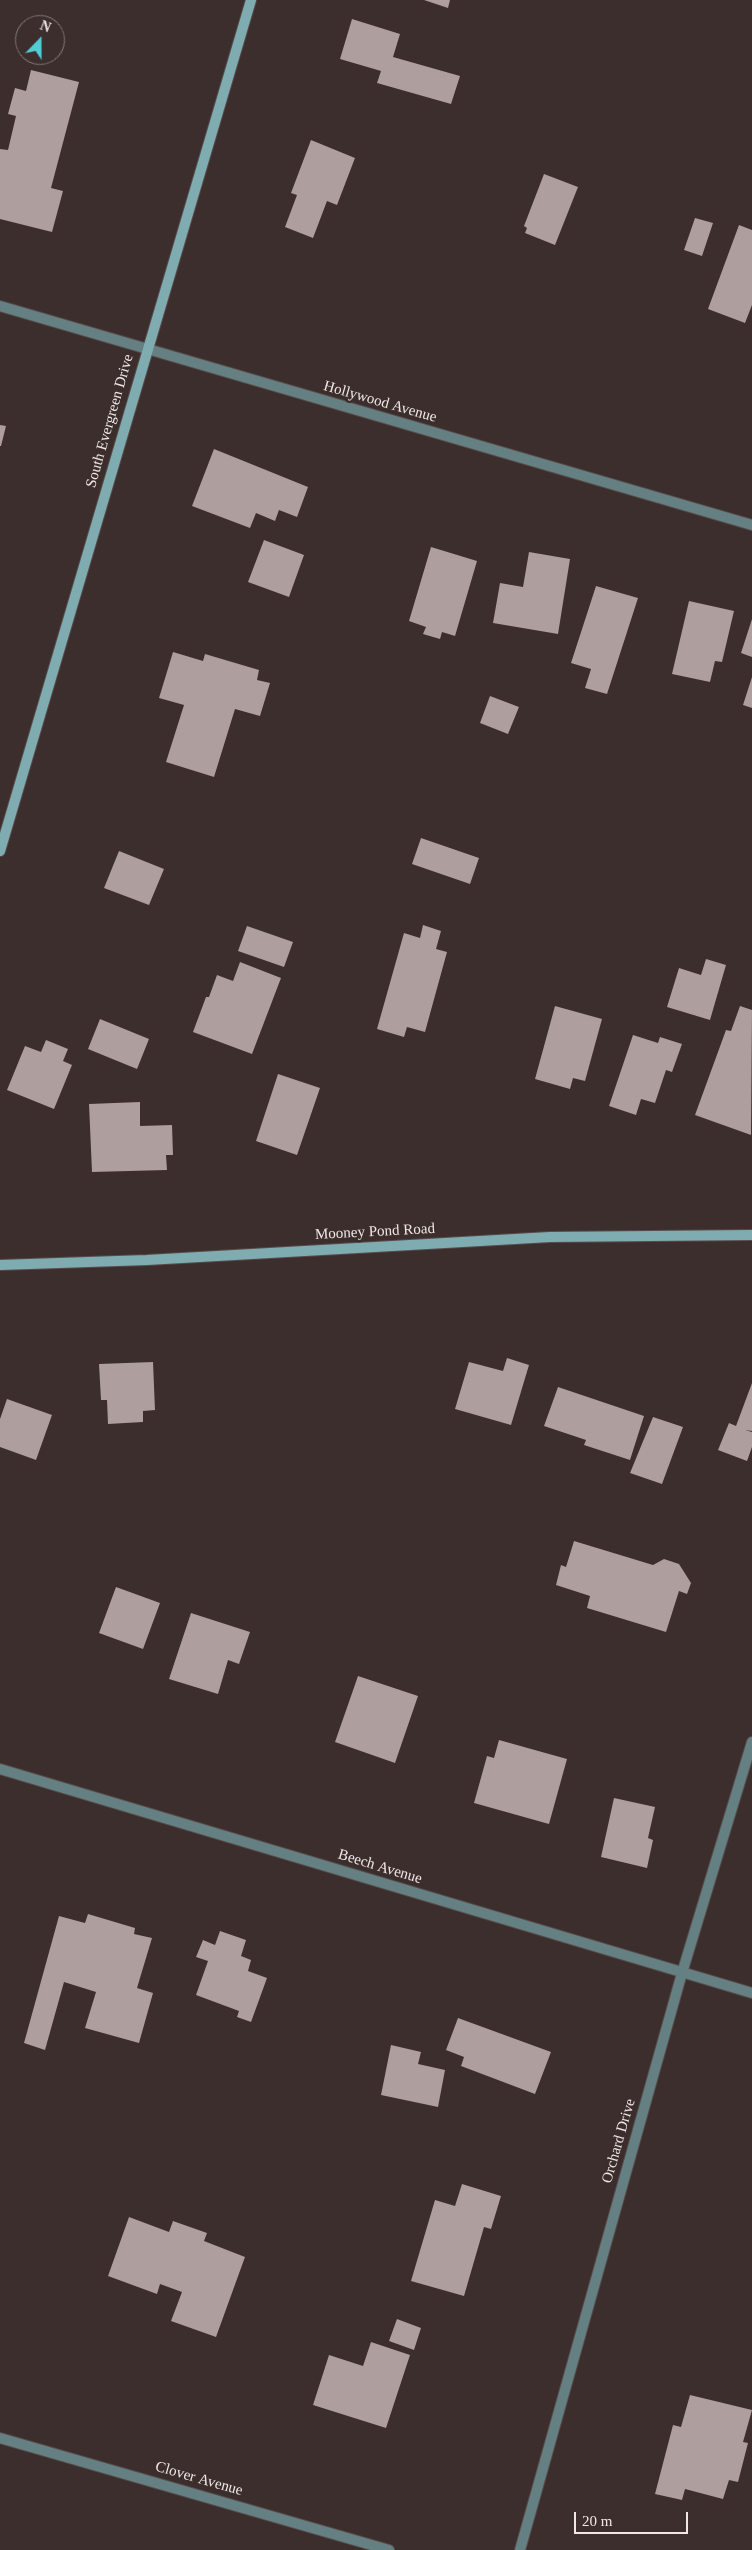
<!DOCTYPE html>
<style>
body{margin:0}
#map{position:relative;width:752px;height:2550px;overflow:hidden;background:#3b2e2d;font-family:"Times New Roman",serif}
canvas{display:block}
.north{position:absolute;left:15px;top:15px;width:50px;height:50px;box-sizing:border-box;background:#3b2e2d;border:1px solid #837877;border-radius:50%;rotate:22deg;font-size:14px;font-weight:700;line-height:20px;text-align:center;color:#efe7e6}
.north::after{content:'';display:block;margin:auto;width:18px;height:22px;background:#52ccd5;clip-path:polygon(50% 0,100% 100%,50% 72%,0 100%)}
.scale{position:absolute;left:574px;top:2512px;width:114px;height:22px;box-sizing:border-box;border:2px solid #efe7e6;border-top:0;padding-left:6px;font-size:15px;line-height:18px;white-space:nowrap;color:#efe7e6;-webkit-text-stroke:4px #3b2e2d;paint-order:stroke}
</style>
<div id="map">
<canvas width="752" height="2550"></canvas>
<div class="north">N</div>
<div class="scale">20 m</div>
</div>
<script>
const g = document.querySelector('canvas').getContext('2d');
g.lineJoin = 'round';
function paint(path, color) { g.fillStyle = color; g.fill(path, 'evenodd'); }
const shape = rows => new Path2D(rows.map(r => 'M' + r).join(''));
function trace(path, color, width, dash) { g.strokeStyle = color; g.lineWidth = width; g.lineCap = dash ? 'butt' : 'round'; g.setLineDash(dash || []); g.stroke(path); }
function drawText(font, color, halo, rows, align = 'center') {
  g.font = font + ' "Times New Roman",serif'; g.lineWidth = 5; g.setLineDash([]); g.textBaseline = 'middle'; g.strokeStyle = halo; g.fillStyle = color; for (const [text, x, y, turn = 0] of rows) {
    g.save(); g.translate(x, y); g.rotate((+turn || 0) * Math.PI / 180); g.textAlign = isNaN(turn) ? turn : align; if (halo) g.strokeText(text, 0, 0); g.fillText(text, 0, 0); g.restore();
  }
}
const building = shape([
 [424,0,450,0,448,8],
 [352,19,400,34,393,57,460,76,451,104,377,83,381,71,340,59],
 [31,70,79,82,51,188,63,191,52,232,0,219,0,149,8,150,16,116,8,114,15,88,26,91],
 [311,140,355,158,337,205,327,201,313,238,285,227,297,195,291,193],
 [544,174,578,187,555,245,525,233,527,228,524,226],
 [695,218,713,223,702,256,684,250],
 [739,225,752,230,752,305,745,323,708,309],
 [0,425,6,426,1,446,0,446],
 [214,449,308,487,297,517,279,510,275,521,256,513,250,528,192,506],
 [264,540,304,555,289,597,248,582],
 [431,547,477,561,455,636,442,632,440,639,423,634,426,627,409,621],
 [529,552,570,559,558,634,493,623,500,583,523,587],
 [596,586,638,598,607,694,585,688,591,669,571,663],
 [689,601,734,611,722,662,715,661,710,682,672,674],
 [752,619,752,657,741,653],
 [173,652,203,661,205,654,259,670,257,680,270,683,260,716,235,709,214,777,166,762,184,705,159,698],
 [752,677,752,708,743,705],
 [490,696,519,707,508,734,480,723],
 [421,838,479,858,470,884,412,864],
 [119,851,164,869,149,905,104,888],
 [423,925,441,931,436,949,447,952,425,1032,407,1027,404,1037,377,1029,404,933,420,938],
 [247,926,293,942,284,967,238,951],
 [706,959,726,965,710,1020,667,1007,679,968,701,975],
 [240,962,281,978,252,1054,193,1032,206,997,209,997,217,975,233,981],
 [555,1006,602,1019,585,1081,573,1078,570,1089,535,1079],
 [740,1006,752,1010,751,1135,695,1115,726,1030,731,1031],
 [100,1019,149,1039,137,1069,88,1049],
 [633,1035,658,1043,660,1037,682,1044,672,1072,666,1070,655,1103,641,1099,636,1115,609,1106],
 [46,1040,68,1049,63,1061,72,1065,54,1109,7,1090,25,1046,41,1052],
 [278,1074,320,1088,297,1155,256,1141],
 [140,1102,140,1126,172,1125,173,1155,166,1155,167,1170,92,1172,89,1104],
 [507,1358,529,1365,511,1425,455,1409,469,1362,503,1371],
 [153,1362,155,1410,143,1411,143,1422,108,1424,107,1400,101,1400,99,1364],
 [752,1383,752,1431,745,1430,752,1432,752,1447,747,1461,718,1450,729,1423,736,1426],
 [558,1387,644,1416,630,1460,584,1445,586,1440,544,1426],
 [7,1399,52,1415,36,1460,0,1447,0,1419],
 [653,1417,683,1427,662,1484,630,1473],
 [574,1541,653,1565,664,1559,679,1564,691,1583,687,1594,679,1591,666,1632,587,1608,590,1596,556,1585,561,1565,566,1567],
 [116,1587,160,1603,143,1649,99,1633],
 [191,1613,250,1632,239,1664,228,1660,218,1694,169,1679],
 [358,1676,418,1696,395,1763,335,1742],
 [499,1740,567,1759,549,1824,474,1803,487,1756,494,1758],
 [614,1798,655,1807,648,1838,653,1840,647,1868,601,1857],
 [88,1914,135,1928,134,1934,152,1938,137,1988,153,1993,139,2043,85,2028,96,1992,64,1982,45,2050,24,2043,59,1916,85,1923],
 [220,1931,246,1940,241,1956,251,1960,248,1971,267,1978,251,2022,237,2017,239,2011,196,1995,208,1961,196,1957,203,1940,215,1945],
 [458,2018,551,2052,535,2094,461,2066,464,2057,446,2050],
 [391,2045,421,2052,418,2064,445,2070,438,2107,381,2095],
 [462,2184,501,2196,491,2229,484,2227,464,2296,411,2281,435,2200,455,2206],
 [129,2217,169,2232,173,2221,207,2233,204,2241,245,2257,216,2337,171,2321,182,2292,160,2284,157,2294,108,2276],
 [397,2319,421,2328,414,2350,389,2341],
 [371,2342,410,2355,386,2428,313,2405,329,2355,363,2366],
 [690,2395,752,2410,743,2442,748,2443,738,2482,729,2480,723,2499,685,2489,682,2500,655,2494,673,2425,681,2427]
]);
const street = shape([
 [0,306,752,525],
 [0,1769,752,1993],
 [0,2438,389,2550],
 [520,2550,682,1973,752,1742]
]);
const secondary = shape([
 [0,851,251,0],
 [0,1265,147,1260,550,1237,752,1235]
]);
const streetNames = [
 ["Hollywood Avenue",380,402,16],
 ["South Evergreen Drive",110,421,-74],
 ["Mooney Pond Road",375,1232,-3],
 ["Beech Avenue",380,1867,17],
 ["Orchard Drive",619,2141,-74],
 ["Clover Avenue",199,2479,16]
];
paint(building, '#ae9e9d');
trace(street, '#584c4b', 12);
trace(secondary, '#584c4b', 12);
trace(street, '#648082', 10);
trace(secondary, '#7eacb0', 10);
drawText('15px', '#efe7e6', '#3b2e2d', streetNames);
</script>
